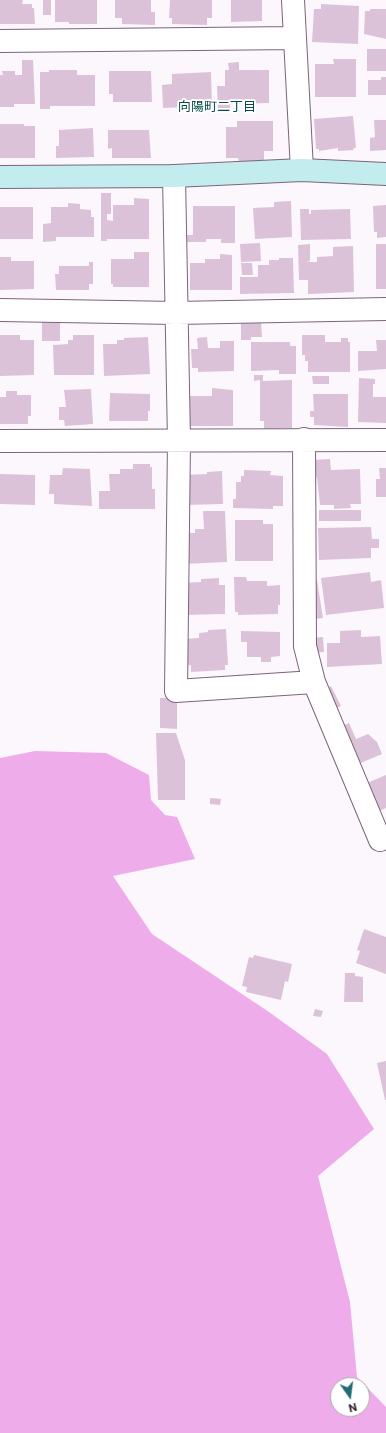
<!DOCTYPE html>
<meta charset="utf-8">
<style>
body{margin:0}
#map{position:relative;width:386px;height:1433px;overflow:hidden;background:#fcf7fc;font-family:Commissioner,sans-serif}
canvas{display:block}
.north{position:absolute;left:330px;top:1377px;width:40px;height:40px;box-sizing:border-box;background:#fff;border:1px solid #aca8ac;border-radius:50%;rotate:166deg;font-size:11px;font-weight:700;line-height:16px;text-align:center;color:#2f262f}
.north::after{content:'';display:block;margin:auto;width:14px;height:18px;background:#216d72;clip-path:polygon(50% 0,100% 100%,50% 72%,0 100%)}
</style>
<div id="map">
<canvas width="386" height="1433"></canvas>
<div class="north">N</div>
</div>
<script>
const g = document.querySelector('canvas').getContext('2d');
g.lineJoin = 'round';
function paint(path, color) { g.fillStyle = color; g.fill(path, 'evenodd'); }
const shape = rows => new Path2D(rows.map(r => 'M' + r).join(''));
function trace(path, color, width, dash) { g.strokeStyle = color; g.lineWidth = width; g.lineCap = dash ? 'butt' : 'round'; g.setLineDash(dash || []); g.stroke(path); }
function drawText(font, color, halo, rows, align = 'center') {
  g.font = font + ' Commissioner,"Noto Sans JP",sans-serif'; g.lineWidth = 3.5; g.setLineDash([]); g.textBaseline = 'middle'; g.strokeStyle = halo; g.fillStyle = color; for (const [text, x, y, turn = 0] of rows) {
    g.save(); g.translate(x, y); g.rotate((+turn || 0) * Math.PI / 180); g.textAlign = isNaN(turn) ? turn : align; if (halo) g.strokeText(text, 0, 0); g.fillText(text, 0, 0); g.restore();
  }
}
const green = shape([
 [35,751,106,753,149,775,151,800,165,815,177,817,195,859,113,876,152,934,269,1012,327,1054,374,1129,318,1176,350,1302,357,1377,386,1407,386,1433,0,1433,0,758],
 [338,1385,362,1385,362,1409,338,1409]
]);
const building = shape([
 [0,0,23,0,22,4,32,4,32,8,34,8,35,24,0,24],
 [43,0,51,0,51,15,43,15],
 [55,0,97,0,97,24,69,24,69,22,55,22],
 [115,0,151,0,151,12,155,12,155,25,122,24,122,18,115,18],
 [170,0,212,0,212,18,207,18,207,25,172,24,172,18,169,18],
 [231,0,262,0,262,21,231,22],
 [321,4,359,6,358,44,312,42,314,9,321,9],
 [370,9,386,9,386,39,364,34,365,11,370,11],
 [367,49,386,49,386,71,367,71],
 [333,59,356,59,356,97,315,97,315,64,334,64],
 [22,60,33,60,35,104,14,104,14,107,0,107,0,75,3,75,2,71,15,71,15,75,22,75],
 [239,62,239,70,269,70,269,103,230,104,230,109,218,109,217,86,225,86,225,70,229,70,228,63],
 [49,70,77,70,77,75,95,75,95,106,50,106,50,109,40,109,40,72,49,72],
 [109,71,151,71,152,102,113,102,113,94,109,94],
 [211,72,212,106,163,108,162,85,172,84,172,74],
 [381,77,386,77,386,95,368,95,368,80,381,80],
 [353,116,356,148,353,148,354,150,338,151,338,148,319,151,319,149,316,149,314,119],
 [374,120,386,120,386,150,370,151,370,138,375,137],
 [237,121,273,121,273,151,264,151,264,161,239,161,238,158,226,158,226,127,237,127],
 [0,124,24,124,24,126,35,126,35,158,0,158],
 [93,128,94,157,56,158,56,146,59,146,59,130],
 [108,130,149,130,151,158,112,158,112,148,108,149],
 [101,193,111,193,111,214,107,214,107,220,113,221,113,205,134,205,134,198,149,199,149,239,107,239,107,241,101,241],
 [291,201,292,237,255,239,253,208,274,207,274,202],
 [68,203,80,204,80,209,91,210,91,217,94,217,94,237,56,237,56,241,43,242,43,224,51,223,51,207,68,207],
 [386,205,386,237,377,238,377,232,374,232,373,206],
 [193,206,235,206,235,243,221,243,221,239,206,239,206,242,187,242,187,235,193,235],
 [0,207,33,207,33,239,0,239],
 [300,209,309,209,309,214,311,214,311,210,350,209,351,239,301,240],
 [260,243,261,261,241,262,240,244],
 [310,244,310,261,307,262,317,262,317,257,333,256,333,247,353,246,354,292,308,294,308,280,299,280,298,245],
 [376,244,386,244,386,289,376,289],
 [134,252,149,252,149,287,113,287,113,284,111,284,111,259,134,259],
 [220,254,232,255,232,290,190,290,190,263,205,263,205,259,220,259],
 [0,257,11,257,11,261,34,261,34,289,0,290],
 [279,258,293,258,294,293,240,294,240,277,258,277,258,265,269,265,269,260,279,260],
 [89,262,93,262,93,284,89,284,89,290,56,290,55,274,59,274,59,266,89,266],
 [241,263,252,263,253,275,242,275],
 [42,321,60,321,60,341,42,341],
 [241,322,261,322,262,337,251,337,251,340,241,340],
 [0,335,20,335,20,340,34,340,34,375,0,376],
 [73,335,94,335,94,375,54,375,53,345,68,344,68,340,73,340],
 [302,335,325,335,325,342,341,342,341,338,348,338,348,342,350,342,350,372,308,372,308,361,305,361,305,355,302,355],
 [148,337,150,374,104,376,103,344,117,344,117,340,124,340,124,338],
 [207,337,208,348,220,348,220,341,234,341,234,371,198,372,198,368,192,368,191,349,198,349,197,338],
 [376,340,386,340,386,369,358,371,358,351,377,351],
 [251,342,290,342,290,346,296,346,296,374,279,374,279,370,251,371],
 [254,375,263,375,263,381,292,380,292,428,264,429,264,421,260,421,260,380,254,381],
 [312,376,329,376,329,384,313,384],
 [359,378,375,379,375,384,373,384,373,397,386,397,386,423,358,422],
 [212,388,233,390,233,426,188,426,188,396,212,396],
 [91,389,93,424,65,426,64,420,59,420,59,407,66,407,64,390],
 [6,391,17,391,17,395,31,395,31,416,28,416,28,424,0,424,0,397,6,397],
 [110,393,150,394,150,411,148,411,148,421,109,421],
 [313,394,348,394,348,427,314,425,314,417,310,417,310,411,314,411],
 [330,459,331,470,360,469,361,504,350,504,351,508,334,509,334,505,320,505,317,477,307,477,312,460],
 [133,464,150,464,150,467,152,467,152,489,155,489,155,509,99,509,99,491,110,491,109,474,120,474,120,469,133,469],
 [63,468,90,469,92,506,54,504,54,494,49,494,50,475,62,475],
 [379,468,386,468,386,497,376,497,376,479,380,479],
 [244,470,271,471,270,475,283,476,283,506,273,506,273,509,233,508,233,499,236,499,236,482,241,482,241,476,244,476],
 [222,471,223,504,184,505,183,475,207,474,207,472],
 [0,474,35,475,35,505,0,504],
 [319,510,361,510,361,521,319,521],
 [203,511,225,511,227,562,183,564,182,533,195,533,195,529,204,529],
 [235,520,263,520,263,524,273,524,273,561,235,561],
 [371,527,372,539,379,539,379,548,371,548,371,558,319,560,318,528],
 [370,572,371,582,381,580,384,608,326,615,321,578],
 [234,577,246,577,247,581,267,581,267,586,280,585,280,605,278,605,278,614,238,615,238,612,235,612],
 [219,578,219,585,225,585,225,614,183,615,182,583,201,582,201,579],
 [317,580,323,618,314,619,308,582],
 [226,629,228,665,225,665,225,670,191,672,191,665,184,666,183,639,199,638,199,633,208,632,208,630],
 [361,630,361,637,380,636,382,664,327,667,327,643,340,643,340,631],
 [241,631,280,632,280,656,271,657,271,662,261,662,261,657,247,657,247,642,241,642],
 [323,637,324,652,309,653,308,638],
 [331,686,341,706,332,710,324,691],
 [160,698,177,698,177,729,160,728],
 [349,723,356,739,368,734,377,742,382,754,356,765,340,727],
 [156,733,176,733,185,760,185,800,158,800],
 [386,775,386,808,379,811,367,783],
 [210,798,221,799,220,805,210,804],
 [364,929,386,937,386,974,356,963,360,951,357,950],
 [254,955,292,964,288,982,285,981,281,1000,246,992,247,987,242,986,249,957,253,958],
 [345,973,355,973,355,976,363,977,363,1002,344,1002],
 [315,1009,323,1011,321,1017,313,1016],
 [386,1061,386,1100,385,1100,377,1063]
]);
const street = shape([
 [293,0,295,38],
 [0,41,295,38,302,170],
 [174,176,179,441,176,691,314,682],
 [0,310,176,313,386,309],
 [304,439,305,646,314,682,380,840],
 [0,441,386,440]
]);
const secondary = shape([
 [0,177,174,176,302,170,386,174]
]);
const neighbourhoodNames = [
 ["向陽町二丁目",217,107]
];
paint(green, '#efaceb');
paint(building, '#dcc2d9');
trace(street, '#7b6479', 24);
trace(secondary, '#7b6479', 24);
trace(street, '#fff', 22);
trace(secondary, '#c2ecee', 22);
drawText('13px', '#094a4e', '#fff', neighbourhoodNames);
</script>
